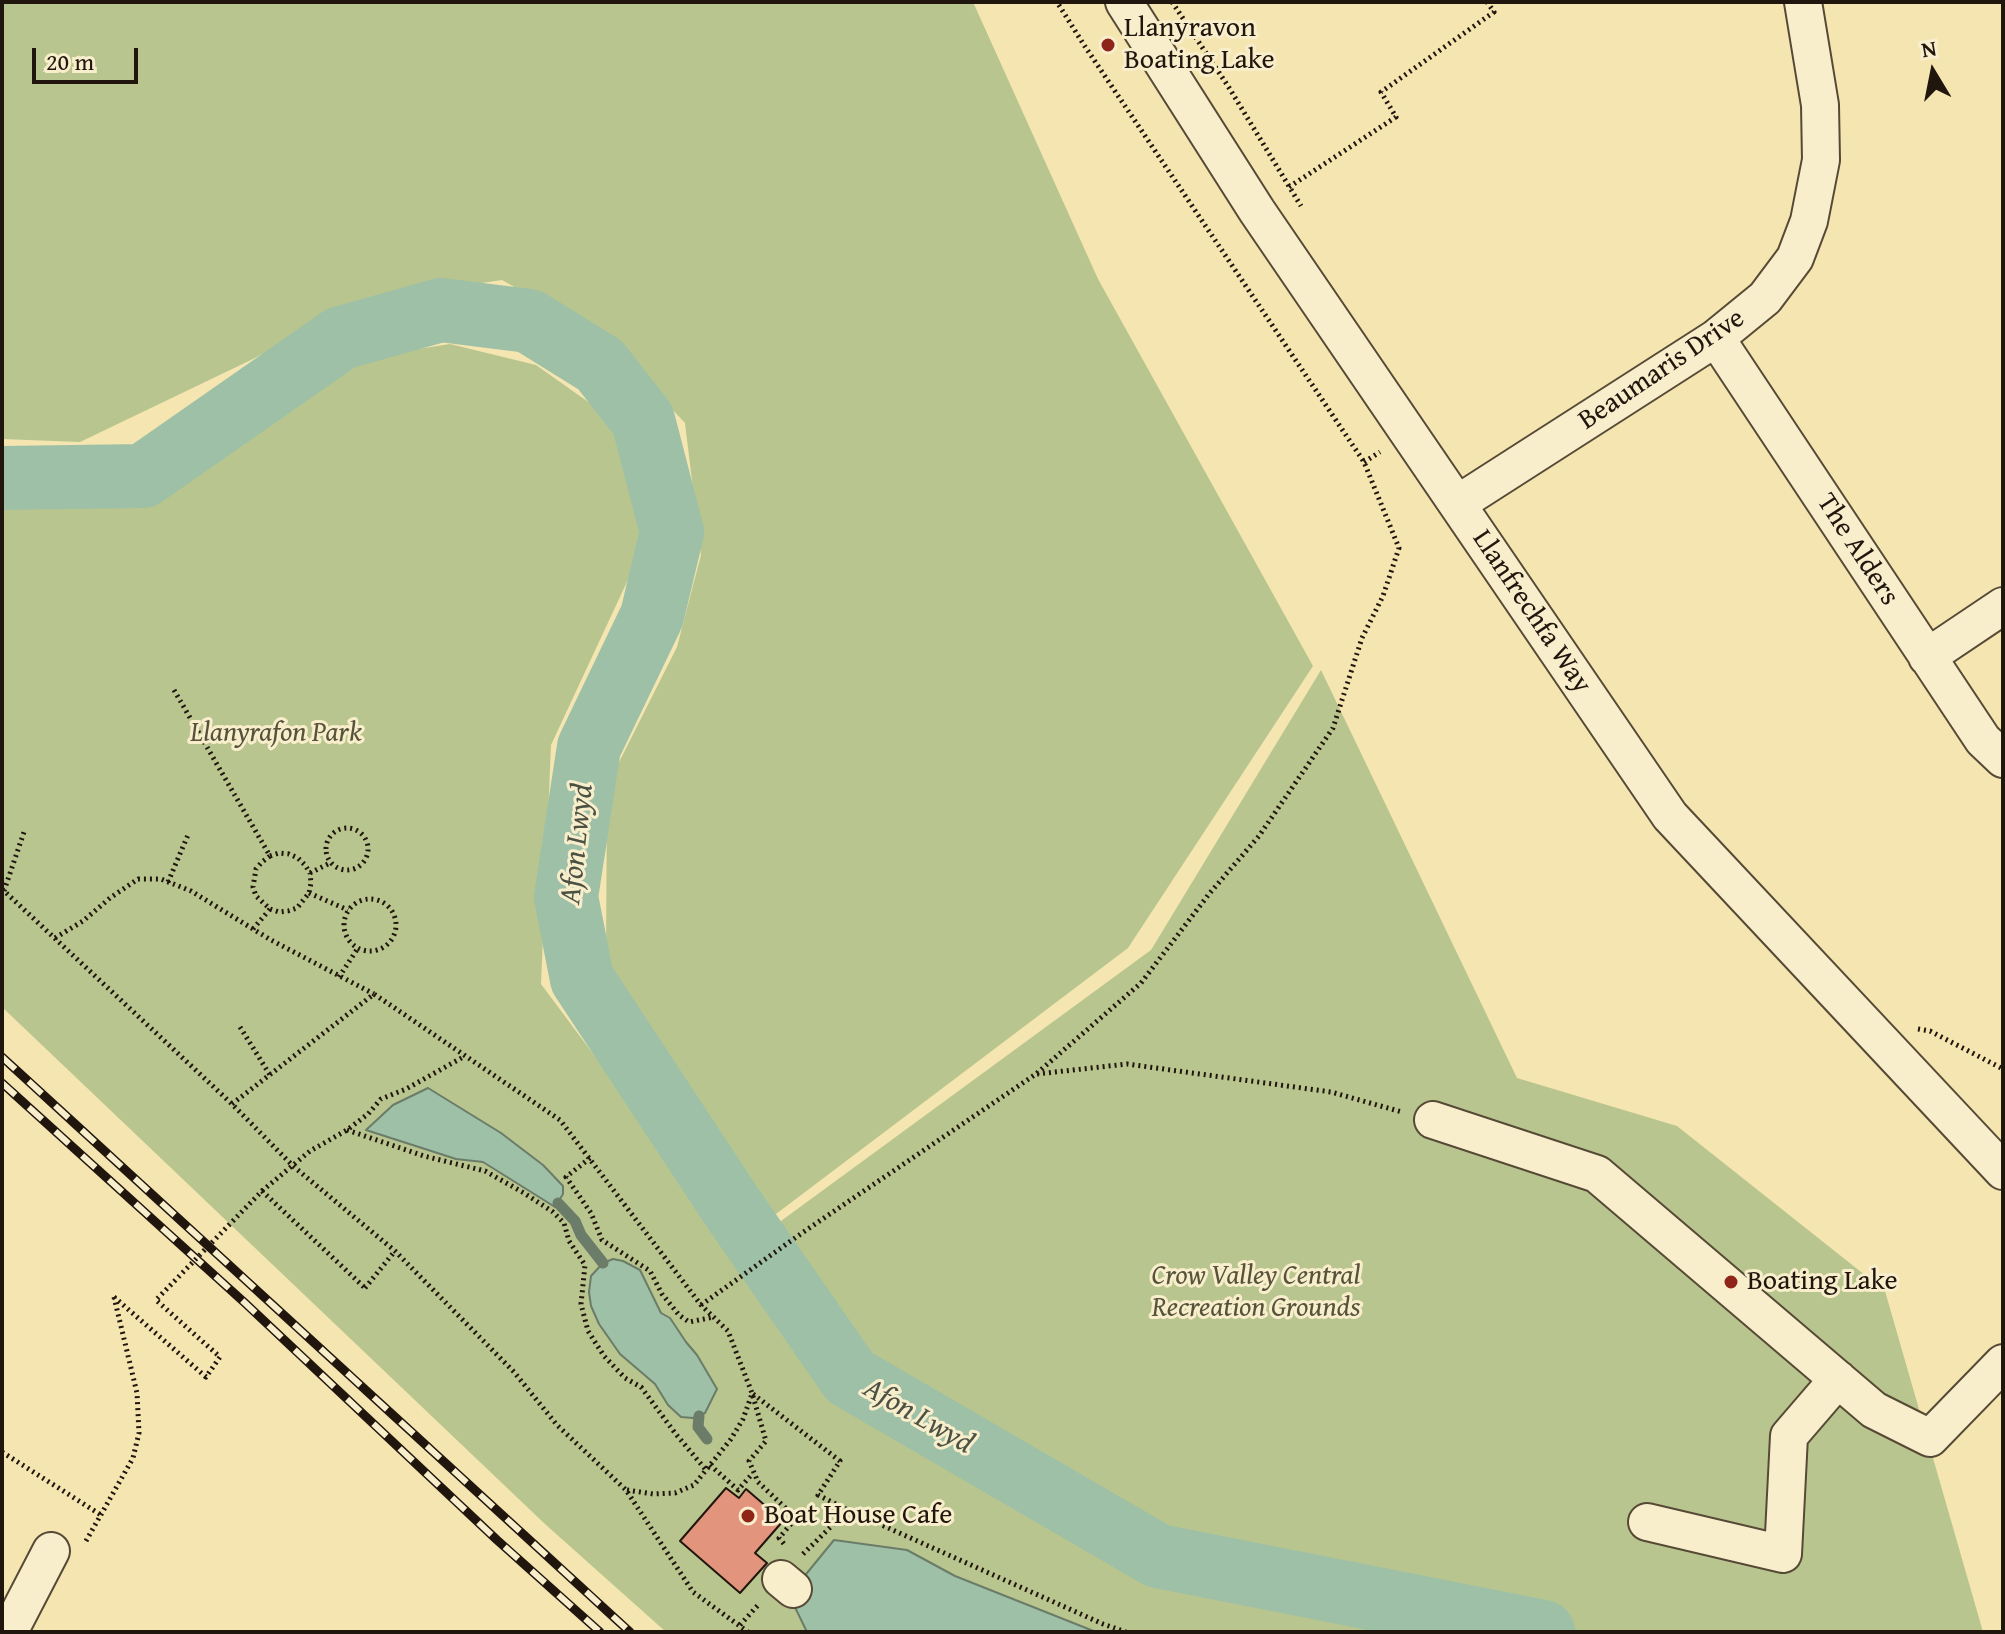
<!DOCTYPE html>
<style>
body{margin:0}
#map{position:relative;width:2005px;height:1634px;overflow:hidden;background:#f4e5b1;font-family:"Gentium Book Plus",serif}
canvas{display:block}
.frame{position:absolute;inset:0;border:4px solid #21160d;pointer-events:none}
.north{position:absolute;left:1893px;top:32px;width:80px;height:80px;-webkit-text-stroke:6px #f8eecc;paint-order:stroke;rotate:350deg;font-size:22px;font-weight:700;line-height:32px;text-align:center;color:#21160d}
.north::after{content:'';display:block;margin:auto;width:28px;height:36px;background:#21160d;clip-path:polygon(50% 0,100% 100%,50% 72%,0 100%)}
.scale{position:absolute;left:32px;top:48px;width:106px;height:36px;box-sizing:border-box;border:4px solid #21160d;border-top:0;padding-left:10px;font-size:24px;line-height:28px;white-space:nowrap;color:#21160d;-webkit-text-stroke:6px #f8eecc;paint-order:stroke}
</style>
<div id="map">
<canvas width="2005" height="1634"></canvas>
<div class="frame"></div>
<div class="north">N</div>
<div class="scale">20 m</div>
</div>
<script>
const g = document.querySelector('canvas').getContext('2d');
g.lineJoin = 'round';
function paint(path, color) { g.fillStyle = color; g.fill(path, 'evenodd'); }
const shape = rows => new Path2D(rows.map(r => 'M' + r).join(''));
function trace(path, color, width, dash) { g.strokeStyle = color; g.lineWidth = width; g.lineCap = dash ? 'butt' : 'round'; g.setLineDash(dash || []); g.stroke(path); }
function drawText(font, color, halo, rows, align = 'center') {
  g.font = font + ' "Gentium Book Plus",serif'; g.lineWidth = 6; g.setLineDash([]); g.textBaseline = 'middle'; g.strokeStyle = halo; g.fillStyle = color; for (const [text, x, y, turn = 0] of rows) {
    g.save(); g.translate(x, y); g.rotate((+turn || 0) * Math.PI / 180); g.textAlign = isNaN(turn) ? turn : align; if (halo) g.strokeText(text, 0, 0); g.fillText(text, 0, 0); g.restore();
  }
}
const green = shape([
 [2,2,973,2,1098,279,1313,666,1128,948,772,1217,606,961,607,786,677,647,701,555,685,423,604,337,502,280,361,301,253,359,80,442,2,439],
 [450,344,536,365,618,423,646,541,551,745,541,984,740,1251,1151,950,1321,670,1517,1078,1677,1126,1885,1291,1983,1632,666,1632,545,1524,2,1007,2,488,148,490,336,362]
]);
const water = shape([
 [428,1088,501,1133,543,1165,563,1186,563,1194,555,1207,483,1162,456,1159,366,1130,393,1105,428,1088],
 [613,1259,623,1261,640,1270,661,1313,670,1318,686,1342,697,1355,717,1389,705,1413,693,1418,681,1417,668,1405,655,1384,620,1354,599,1324,591,1306,589,1292,591,1276,603,1263,613,1259],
 [834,1540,907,1550,955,1576,1096,1632,807,1632,789,1595,834,1540]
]);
const stream = shape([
 [558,1203,575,1221,581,1235,603,1263],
 [699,1416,698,1427,707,1439]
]);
const river = shape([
 [2,478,143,476,341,338,441,310,529,321,600,365,643,420,672,532,652,616,589,747,566,897,582,979,732,1207,850,1377,1158,1556,1543,1632]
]);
const building = shape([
 [726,1488,739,1498,746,1489,783,1521,755,1553,767,1563,740,1593,680,1541,726,1488]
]);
const path = shape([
 [1172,2,1228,86,1301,206],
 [1289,187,1396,117,1381,92,1494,12,1487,2],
 [1364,462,1380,452],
 [174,690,270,856,262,862,256,869,253,887,256,896,270,909,279,912,288,911,297,908,309,893,311,883,310,873,305,865,298,858,289,854,279,853,270,856],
 '326 849a21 21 0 1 1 42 0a21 21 0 1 1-42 0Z',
 [310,873,330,863],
 [168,882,188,835],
 [2,889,232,1104,293,1166,395,1251,514,1372,557,1425,626,1490,693,1592,748,1632],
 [4,891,24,832],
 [309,893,348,910],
 '344 925a26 26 0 1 1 52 0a26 26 0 1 1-52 0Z',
 [253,929,270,909],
 [55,938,83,921,110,898,138,879,161,879,191,891,271,940,374,994],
 [339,977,358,948],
 [240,1027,270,1075],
 [1918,1029,1930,1031,2003,1069],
 [1037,1074,1127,1064,1331,1092,1402,1112],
 [232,1104,374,994,560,1120,701,1305,728,1331,752,1393,766,1441,749,1461,758,1482,796,1518,779,1538,784,1544],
 [347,1130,424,1156,485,1171,524,1193,553,1212,564,1223,569,1241,585,1265,581,1304,588,1331,604,1356,625,1378,641,1387,675,1433,706,1470],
 [590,1158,566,1177,591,1213,602,1240,650,1271,662,1294,679,1315,689,1322,714,1317],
 [262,1191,310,1151,347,1130,368,1114,381,1099,406,1089,465,1056],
 [365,1288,395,1251],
 [701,1305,802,1233,1036,1074,1141,983,1209,894,1259,836,1333,728,1362,638,1383,596,1399,548,1364,462,1084,45,1057,2],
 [753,1394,840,1461,818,1495,848,1510,1103,1624,1126,1632],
 [2,1452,101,1515],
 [710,1465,738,1490,753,1473],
 [627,1490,653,1494,675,1493,694,1485,731,1439,743,1419,752,1394],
 [86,1541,133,1458,139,1433,137,1393,114,1297],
 [803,1554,848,1510],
 [740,1625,759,1604]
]);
const minor = shape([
 [1124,2,1257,211,1670,816,2003,1171],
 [1716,338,1983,740,2003,759],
 [1457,504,1716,338,1765,298,1795,258,1809,221,1821,160,1820,105,1803,2],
 [1927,657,2003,606],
 [1433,1120,1597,1174,1874,1410,1930,1438,2003,1363],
 [1647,1522,1783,1554,1789,1436,1838,1379],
 [781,1579,793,1589],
 [9,1632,51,1551]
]);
const rail = shape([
 [2,1057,630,1632],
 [2,1083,245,1303,497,1540,600,1632]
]);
const pathBridge = shape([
 [114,1297,206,1377,220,1357,156,1300,262,1191,365,1288]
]);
const markers = [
 [1108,45,8,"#8f2418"],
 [1731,1282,8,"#8f2418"],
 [748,1516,8,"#8f2418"]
];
const poiNames = [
 ["Llanyravon",1124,29],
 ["Boating Lake",1124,61],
 ["Boating Lake",1747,1282],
 ["Boat House Cafe",764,1516]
];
const streetNames = [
 ["Beaumaris Drive",1662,370,-34],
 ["The Alders",1857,550,57],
 ["Llanfrechfa Way",1531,612,56]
];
const parkNames = [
 ["Llanyrafon Park",276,734],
 ["Crow Valley Central",1256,1277],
 ["Recreation Grounds",1256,1309]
];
const waterNames = [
 ["Afon Lwyd",578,844,-84],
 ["Afon Lwyd",918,1417,30]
];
paint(green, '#b9c58e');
paint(water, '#9dc0a6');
trace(water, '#6b7c69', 2);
trace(stream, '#6b7c69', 11);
trace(river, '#9dc0a6', 64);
paint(building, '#e2957c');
trace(building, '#21160d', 2);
trace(minor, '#564a36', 40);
trace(path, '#21160d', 5, [2, 4]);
trace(minor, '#f8eecc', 36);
trace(rail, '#21160d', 9);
trace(rail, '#f8eecc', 6, [18]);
trace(pathBridge, '#21160d', 5, [2, 4]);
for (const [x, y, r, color] of markers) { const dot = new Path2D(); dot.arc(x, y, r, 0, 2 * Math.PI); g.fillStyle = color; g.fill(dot); trace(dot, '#f8eecc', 3); }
drawText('28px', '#21160d', '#f8eecc', poiNames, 'left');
drawText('28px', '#21160d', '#f8eecc', streetNames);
drawText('italic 28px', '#56533a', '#f8eecc', parkNames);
drawText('italic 30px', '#4c5243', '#f8eecc', waterNames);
</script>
